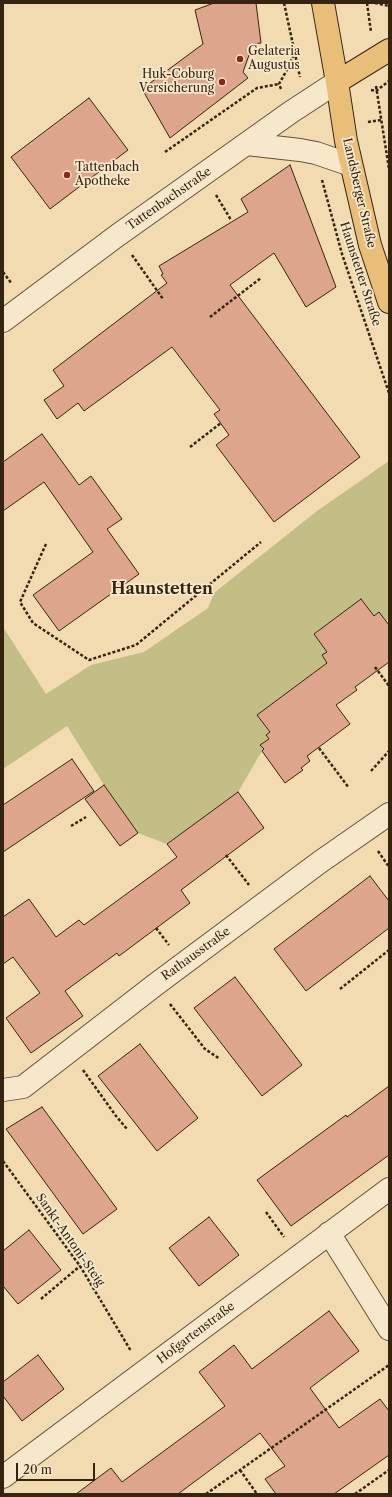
<!DOCTYPE html>
<meta charset="utf-8">
<style>
body{margin:0}
#map{position:relative;width:392px;height:1497px;overflow:hidden;background:#f2dbb1;font-family:"Libre Caslon Text",serif}
canvas{display:block}
.frame{position:absolute;inset:0;border:4px solid #352410;pointer-events:none}
.scale{position:absolute;left:16px;top:1463px;width:79px;height:18px;box-sizing:border-box;border:2px solid #352410;border-top:0;padding-left:5px;font-size:12px;line-height:14px;white-space:nowrap;color:#352410;-webkit-text-stroke:3px #f7e8cc;paint-order:stroke}
</style>
<div id="map">
<canvas width="392" height="1497"></canvas>
<div class="frame"></div>
<div class="scale">20 m</div>
</div>
<script>
const g = document.querySelector('canvas').getContext('2d');
g.lineJoin = 'round';
function paint(path, color) { g.fillStyle = color; g.fill(path, 'evenodd'); }
const shape = rows => new Path2D(rows.map(r => 'M' + r).join(''));
function trace(path, color, width, dash) { g.strokeStyle = color; g.lineWidth = width; g.lineCap = dash ? 'butt' : 'round'; g.setLineDash(dash || []); g.stroke(path); }
function drawText(font, color, halo, rows, align = 'center') {
  g.font = font + ' "Libre Caslon Text",serif'; g.lineWidth = 3.5; g.setLineDash([]); g.textBaseline = 'middle'; g.strokeStyle = halo; g.fillStyle = color; for (const [text, x, y, turn = 0] of rows) {
    g.save(); g.translate(x, y); g.rotate((+turn || 0) * Math.PI / 180); g.textAlign = isNaN(turn) ? turn : align; if (halo) g.strokeText(text, 0, 0); g.fillText(text, 0, 0); g.restore();
  }
}
const green = shape([
 [389,461,389,618,386,621,379,613,374,616,361,599,314,634,327,652,322,655,327,663,257,715,270,732,266,735,269,739,261,745,263,749,238,792,167,844,138,833,104,785,67,726,3,769,3,627,46,694,91,665,144,652,208,608,214,593,317,511]
]);
const building = shape([
 [214,3,256,3,261,43,253,44,243,72,248,78,170,138,142,89,203,44,195,10,214,3],
 [89,98,128,150,50,209,11,157,89,98],
 [290,165,336,287,306,307,274,253,230,285,360,457,274,522,216,445,229,435,214,414,220,410,172,347,84,411,78,403,57,419,44,400,64,386,53,370,167,283,161,275,163,274,159,266,248,212,241,199,290,165],
 [42,434,79,485,91,476,122,519,107,529,139,574,59,631,33,595,93,552,44,482,3,511,3,462,42,434],
 [361,599,374,616,379,612,389,625,389,662,355,687,357,690,336,705,350,724,307,756,310,761,301,768,303,770,285,783,262,751,264,749,260,745,269,739,266,735,270,732,257,715,327,663,322,655,327,652,314,634,361,599],
 [72,759,94,791,3,852,3,805,72,759],
 [104,785,138,833,120,846,85,799,104,785],
 [238,792,264,828,181,890,190,903,119,956,117,953,65,991,83,1016,31,1053,6,1018,40,993,13,957,3,964,3,917,29,899,56,937,79,920,84,925,177,857,167,844,238,792],
 [370,876,389,901,389,928,306,991,274,949,370,876],
 [235,977,302,1065,262,1096,194,1008,235,977],
 [140,1044,198,1118,157,1151,98,1076,140,1044],
 [389,1086,389,1155,291,1226,257,1180,346,1115,347,1117,389,1086],
 [42,1107,117,1209,83,1234,6,1129,42,1107],
 [209,1217,239,1255,199,1286,169,1248,209,1217],
 [29,1230,61,1270,18,1304,3,1286,3,1251,29,1230],
 [329,1311,359,1351,310,1388,339,1428,380,1399,389,1411,389,1455,334,1494,276,1494,265,1479,285,1466,260,1433,178,1494,76,1494,111,1468,122,1482,225,1406,199,1372,234,1345,252,1369,329,1311],
 [38,1355,64,1389,22,1421,3,1396,3,1382,38,1355]
]);
const path = shape([
 [284,3,300,77],
 [367,3,371,32],
 [375,3,389,6],
 [376,86,389,169],
 [281,89,279,84,288,68,294,54],
 [371,90,376,91,389,81],
 [368,122,381,120],
 [165,152,257,88,279,84],
 [322,180,342,254,389,393],
 [216,195,231,220],
 [132,255,163,299],
 [3,272,12,284],
 [210,317,261,278],
 [190,447,221,423],
 [46,544,20,602,33,623,89,660,136,645,261,542],
 [375,667,389,686],
 [319,748,349,788],
 [371,771,389,751],
 [71,826,86,817],
 [378,851,389,867],
 [226,855,249,885],
 [156,928,169,945],
 [340,989,389,950],
 [170,1004,205,1049,220,1059],
 [83,1070,116,1116,127,1129],
 [3,1161,80,1266,131,1351],
 [266,1212,284,1237],
 [41,1299,80,1266],
 [240,1470,257,1494],
 [206,1494,389,1365],
 [355,1494,389,1470]
]);
const minor = shape([
 [247,144,300,150,316,153,351,165],
 [3,321,118,235,187,186,291,112,337,82],
 [3,1090,23,1087,155,985,320,862,389,814],
 [329,1233,389,1329],
 [3,1477,389,1189]
]);
const major = shape([
 [323,3,337,82,346,141,370,245,389,302],
 [337,82,389,50]
]);
const markers = [
 [240,59,4,"#8f2418"],
 [222,82,4,"#8f2418"],
 [67,175,4,"#8f2418"]
];
const poiNames = [
 ["Gelateria",248,52],
 ["Augustus",248,66],
 ["Huk-Coburg",214,75,"right"],
 ["Versicherung",214,89,"right"],
 ["Tattenbach",75,168],
 ["Apotheke",75,182]
];
const streetNames = [
 ["Landsberger Straße",359,193,77],
 ["Tattenbachstraße",169,199,-35],
 ["Haunstetter Straße",360,274,72],
 ["Rathausstraße",196,954,-36],
 ["Sankt-Antoni-Steig",70,1240,55],
 ["Hofgartenstraße",196,1333,-37]
];
const districtNames = [
 ["Haunstetten",162,589]
];
paint(green, '#c3bd86');
paint(building, '#dda58b');
trace(building, '#352410', 1);
trace(minor, '#645238', 24);
trace(major, '#352410', 24);
trace(path, '#352410', 2.5, [3, 2]);
trace(minor, '#f7e8cc', 22);
trace(major, '#e9be78', 22);
for (const [x, y, r, color] of markers) { const dot = new Path2D(); dot.arc(x, y, r, 0, 2 * Math.PI); g.fillStyle = color; g.fill(dot); trace(dot, '#f7e8cc', 1.5); }
drawText('12px', '#352410', '#f7e8cc', poiNames, 'left');
drawText('12px', '#352410', '#f7e8cc', streetNames);
drawText('bold 16px', '#352410', '#f7e8cc', districtNames);
</script>
